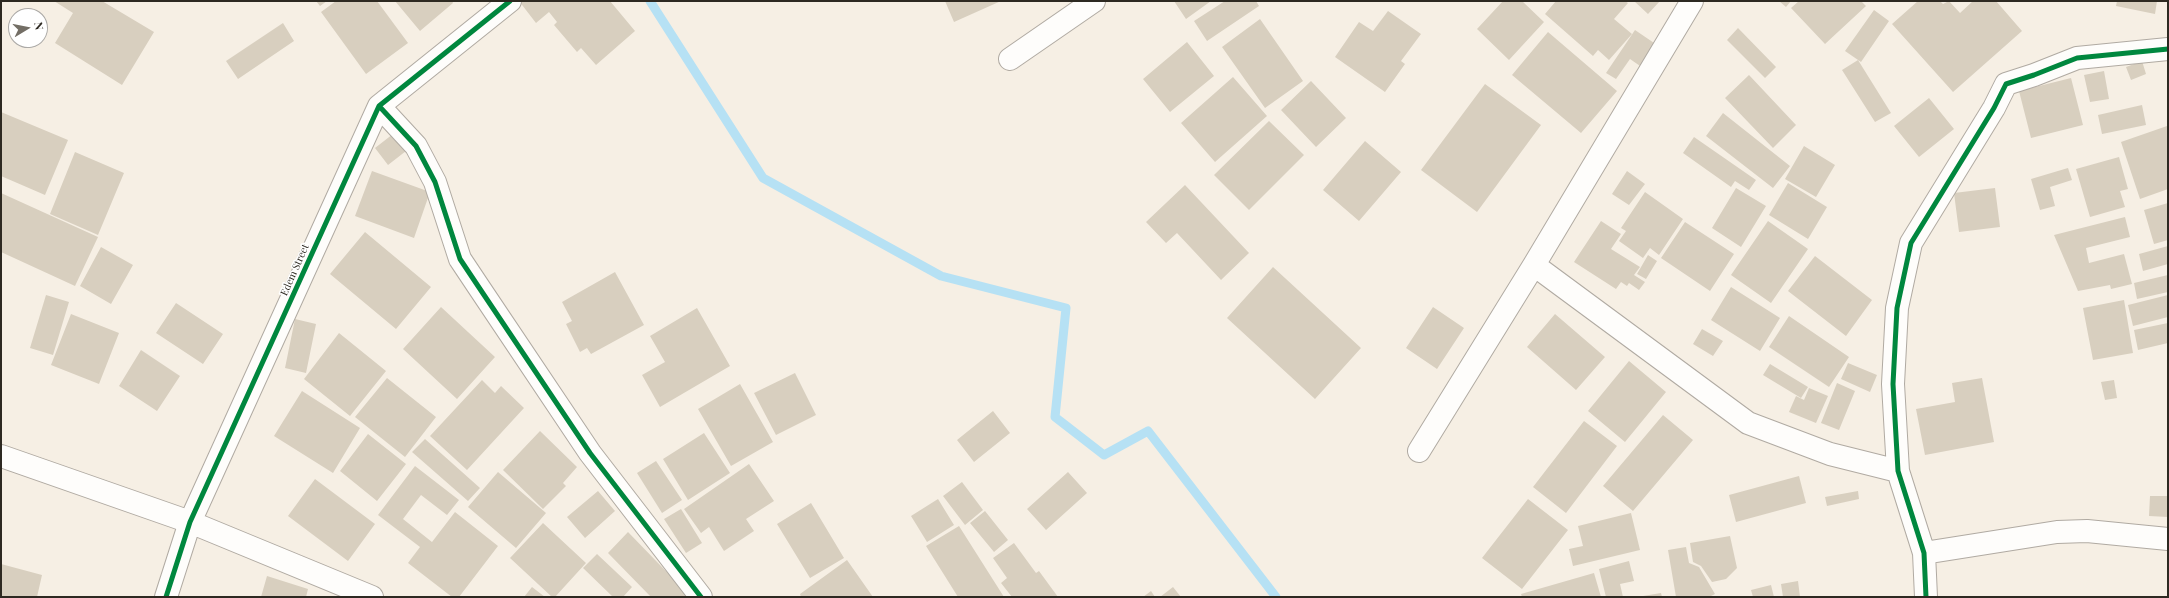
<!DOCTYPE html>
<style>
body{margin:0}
#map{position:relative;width:2169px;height:598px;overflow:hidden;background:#f6efe4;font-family:"Playfair Display",serif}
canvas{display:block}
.frame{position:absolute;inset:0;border:2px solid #2d2921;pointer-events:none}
.north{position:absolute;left:8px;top:8px;width:40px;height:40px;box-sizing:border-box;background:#fff;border:1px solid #aba9a6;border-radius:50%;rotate:80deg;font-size:11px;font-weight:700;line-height:16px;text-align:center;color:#2d2921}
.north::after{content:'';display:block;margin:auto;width:14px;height:18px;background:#736e65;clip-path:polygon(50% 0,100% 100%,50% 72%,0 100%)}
</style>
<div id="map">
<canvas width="2169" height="598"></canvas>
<div class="frame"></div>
<div class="north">N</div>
</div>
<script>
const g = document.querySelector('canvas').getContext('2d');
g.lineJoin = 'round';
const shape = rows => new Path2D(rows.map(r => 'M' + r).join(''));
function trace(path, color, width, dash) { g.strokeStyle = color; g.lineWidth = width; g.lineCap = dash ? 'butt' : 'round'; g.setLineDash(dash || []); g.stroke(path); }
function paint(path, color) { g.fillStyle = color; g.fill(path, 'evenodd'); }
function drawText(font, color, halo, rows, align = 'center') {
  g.font = font + ' "Playfair Display",serif'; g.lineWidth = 3; g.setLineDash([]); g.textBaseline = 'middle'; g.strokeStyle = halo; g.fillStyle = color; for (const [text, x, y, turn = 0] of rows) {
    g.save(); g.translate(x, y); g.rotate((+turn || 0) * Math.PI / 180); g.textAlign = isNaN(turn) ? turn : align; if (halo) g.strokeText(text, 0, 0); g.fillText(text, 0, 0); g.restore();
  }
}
const stream = shape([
 [650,1,763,178,941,276,1066,308,1055,417,1104,455,1148,431,1276,597]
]);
const building = shape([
 [54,1,102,1,154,32,122,85,55,43,73,13],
 [316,1,327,1,320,6],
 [336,1,377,1,408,43,366,74,321,12],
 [395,1,452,1,453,3,420,31],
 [519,1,610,1,635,31,596,65,581,48,577,52,554,25,557,22,549,12,536,23],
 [945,1,1001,1,954,22],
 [1174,1,1211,1,1186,19],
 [1225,1,1256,1,1259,6,1207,41,1194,21],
 [1503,1,1522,1,1544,22,1509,60,1477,29],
 [1556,1,1625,1,1628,3,1614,19,1632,34,1609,60,1598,50,1593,56,1545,14],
 [1634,1,1660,1,1648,14],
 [1779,1,1791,1,1786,7],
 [1799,1,1861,1,1866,6,1825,44,1791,8],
 [1918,1,1940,1,1943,4,1949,1,1960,13,1973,1,1996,1,2022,31,1953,92,1892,24],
 [2117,1,2157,1,2155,14,2116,6],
 [1874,10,1889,21,1861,62,1845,51],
 [1388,11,1421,34,1401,61,1405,64,1385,92,1335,57,1359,22,1373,31],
 [1260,19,1303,81,1265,108,1222,47],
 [283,23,294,41,238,79,226,61],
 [1738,28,1776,67,1765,78,1727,40],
 [1635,30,1657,45,1643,68,1630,59,1616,79,1606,73],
 [1548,32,1617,91,1581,133,1512,75],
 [1187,42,1214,76,1170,112,1143,79],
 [1858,60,1891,113,1875,122,1842,70],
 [2142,61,2146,74,2131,80,2126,67],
 [2104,71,2109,99,2090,102,2084,75],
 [1749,75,1796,125,1773,148,1725,98],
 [1233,77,1267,116,1215,162,1181,123],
 [2071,78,2083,125,2031,138,2019,91],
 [1311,81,1346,118,1316,147,1281,110],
 [1485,84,1541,125,1477,212,1421,170],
 [1929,98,1954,129,1919,157,1894,126],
 [2142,105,2146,125,2102,134,2098,115],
 [1,112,68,140,45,195,1,176],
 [1723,113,1790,166,1773,188,1706,136],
 [1269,121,1304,155,1249,210,1214,175],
 [2167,126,2168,189,2140,199,2121,142],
 [393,134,406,151,388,165,375,148],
 [1694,137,1756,180,1749,190,1735,181,1731,187,1683,153],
 [1365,141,1401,172,1359,221,1323,190],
 [1804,146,1835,165,1816,197,1785,179],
 [75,152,124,173,98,235,50,214],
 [2119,157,2128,189,2120,191,2125,207,2090,217,2076,169],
 [2068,168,2072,180,2050,187,2055,206,2040,210,2031,179],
 [372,171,430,192,414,238,355,216],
 [1627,171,1645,184,1629,205,1612,194],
 [1788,183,1827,207,1808,239,1769,215],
 [1185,185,1249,253,1221,280,1177,233,1166,243,1146,222],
 [1736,188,1766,206,1741,247,1712,228],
 [1995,188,2000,227,1959,232,1954,193],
 [1645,192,1683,219,1659,255,1650,248,1643,258,1619,241,1626,231,1621,228],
 [1,193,98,237,75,286,1,252],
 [2168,203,2168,240,2154,244,2144,210],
 [2125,217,2130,237,2086,248,2089,263,2124,254,2132,284,2111,289,2110,285,2078,291,2054,235],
 [1601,221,1621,234,1611,249,1640,267,1634,275,1645,282,1639,290,1629,283,1627,286,1621,282,1616,289,1574,262],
 [1768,221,1808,249,1771,303,1731,275],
 [1685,222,1734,254,1710,291,1661,258],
 [365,232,431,287,396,329,330,274],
 [2168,246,2168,264,2143,271,2139,254],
 [101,247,133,265,111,304,80,286],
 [1648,255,1657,261,1646,279,1637,274],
 [1815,256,1872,300,1846,336,1788,291],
 [1273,267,1361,348,1315,399,1227,318],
 [615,272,644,325,591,354,587,348,580,352,566,324,572,321,562,302],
 [2168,275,2168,292,2137,299,2134,283],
 [1731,287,1780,318,1760,351,1711,320],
 [46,295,69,302,53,355,30,348],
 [2168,295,2168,317,2133,326,2128,305],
 [2124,300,2133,353,2093,360,2083,308],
 [176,303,223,334,203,364,156,333],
 [441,307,495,357,457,399,403,349],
 [1433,307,1464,328,1437,369,1406,348],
 [697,308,730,366,660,407,642,375,665,362,650,336],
 [71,314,119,333,99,384,51,365],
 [1555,314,1605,357,1576,390,1527,347],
 [1789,316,1849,357,1829,387,1769,347],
 [295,319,316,324,306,373,285,368],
 [2168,323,2168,343,2138,350,2134,330],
 [1702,329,1723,341,1713,356,1693,344],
 [339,333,386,371,350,416,304,379],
 [141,350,180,376,157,411,119,386],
 [1629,361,1666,392,1625,442,1588,411],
 [1848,363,1877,375,1870,392,1841,379],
 [1770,364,1808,387,1801,398,1763,375],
 [795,373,816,415,776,435,754,393],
 [387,378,436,417,405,457,355,417],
 [1982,378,1994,442,1925,455,1916,409,1955,402,1952,383],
 [482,380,495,393,501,386,524,408,467,470,430,436],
 [2114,380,2117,398,2105,400,2101,382],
 [1837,383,1855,391,1839,430,1821,423],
 [740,384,773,442,731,466,698,409],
 [1809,388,1828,396,1816,423,1789,412,1796,396,1804,400],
 [302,391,360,428,333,473,274,436],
 [993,411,1010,433,974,462,957,440],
 [1663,415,1693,440,1633,511,1603,486],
 [1584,421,1617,446,1566,513,1533,487],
 [540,431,577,467,563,483,566,486,543,509,503,470],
 [704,433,730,473,688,500,663,459],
 [368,434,406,464,377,501,340,471],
 [425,439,480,488,468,501,412,452],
 [656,461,682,500,662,513,637,473],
 [749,464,774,501,746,519,754,531,724,551,709,527,701,533,684,509],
 [415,466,459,500,447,515,421,495,403,519,432,542,455,512,498,546,459,597,452,597,408,563,420,547,378,515],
 [498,472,546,513,516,548,468,507],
 [1068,472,1087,493,1046,530,1027,509],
 [1799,476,1806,503,1736,522,1729,495],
 [315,479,375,524,348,561,288,516],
 [962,482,983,510,965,525,943,496],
 [598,491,615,511,585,538,567,517],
 [1858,491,1859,499,1827,506,1825,497],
 [2150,496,2168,496,2168,517,2149,516],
 [938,499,954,525,927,542,911,516],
 [1528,499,1568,530,1522,589,1482,558],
 [811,503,844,558,810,578,777,524],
 [681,509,702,543,686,553,664,519],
 [985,511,1008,540,994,552,970,523],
 [1631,513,1640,550,1573,566,1569,549,1583,546,1578,526],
 [543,523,586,563,555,597,552,597,510,558],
 [959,526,1004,597,958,597,926,546],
 [628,532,691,597,651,597,608,553],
 [1730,536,1737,568,1726,579,1712,582,1701,566,1693,562,1690,543],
 [1014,543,1036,573,1039,571,1058,597,1012,597,1001,583,1007,578,993,558],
 [1686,547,1689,563,1699,567,1715,594,1709,597,1676,597,1668,550],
 [597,554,632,587,623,597,613,597,583,568],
 [847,560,873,597,801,597,800,594],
 [1629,561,1634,581,1620,584,1623,597,1606,597,1599,569],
 [1,564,42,575,37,597,1,597],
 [1594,573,1601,597,1522,597,1521,594],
 [267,576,308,589,306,597,261,597],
 [1798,581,1800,597,1783,597,1781,584],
 [1771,585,1774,597,1753,597,1751,590],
 [532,587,545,597,524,597],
 [1173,587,1181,597,1160,597],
 [1151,591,1155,597,1143,597],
 [1661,593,1662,597,1643,597,1643,596]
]);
const minor = shape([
 [1010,59,1094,1],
 [379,106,416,146,435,182,460,259,478,286,590,453,701,597],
 [1534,265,1748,423,1830,454,1898,471],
 [1419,451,1534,265,1692,1],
 [1,456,190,522,372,597],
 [1924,553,2057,532,2087,531,2168,539],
 [166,597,190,522,379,106,510,1],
 [1926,597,1924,553,1898,471,1893,384,1897,308,1911,243,1994,108,2006,84,2034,75,2077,58,2168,49]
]);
const cycleway = shape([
 [379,106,416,146,435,182,460,259,478,286,590,453,701,597],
 [166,597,190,522,379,106,510,1],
 [1926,597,1924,553,1898,471,1893,384,1897,308,1911,243,1994,108,2006,84,2034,75,2077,58,2168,49]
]);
const streetNames = [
 ["Edem Street",295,270,-66]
];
trace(stream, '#b6e1f4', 9);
paint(building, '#d8cfbf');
trace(minor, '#b0aaa2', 24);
trace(minor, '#fefdfb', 22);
trace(cycleway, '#00873e', 5);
drawText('10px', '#2d2921', '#fff', streetNames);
</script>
